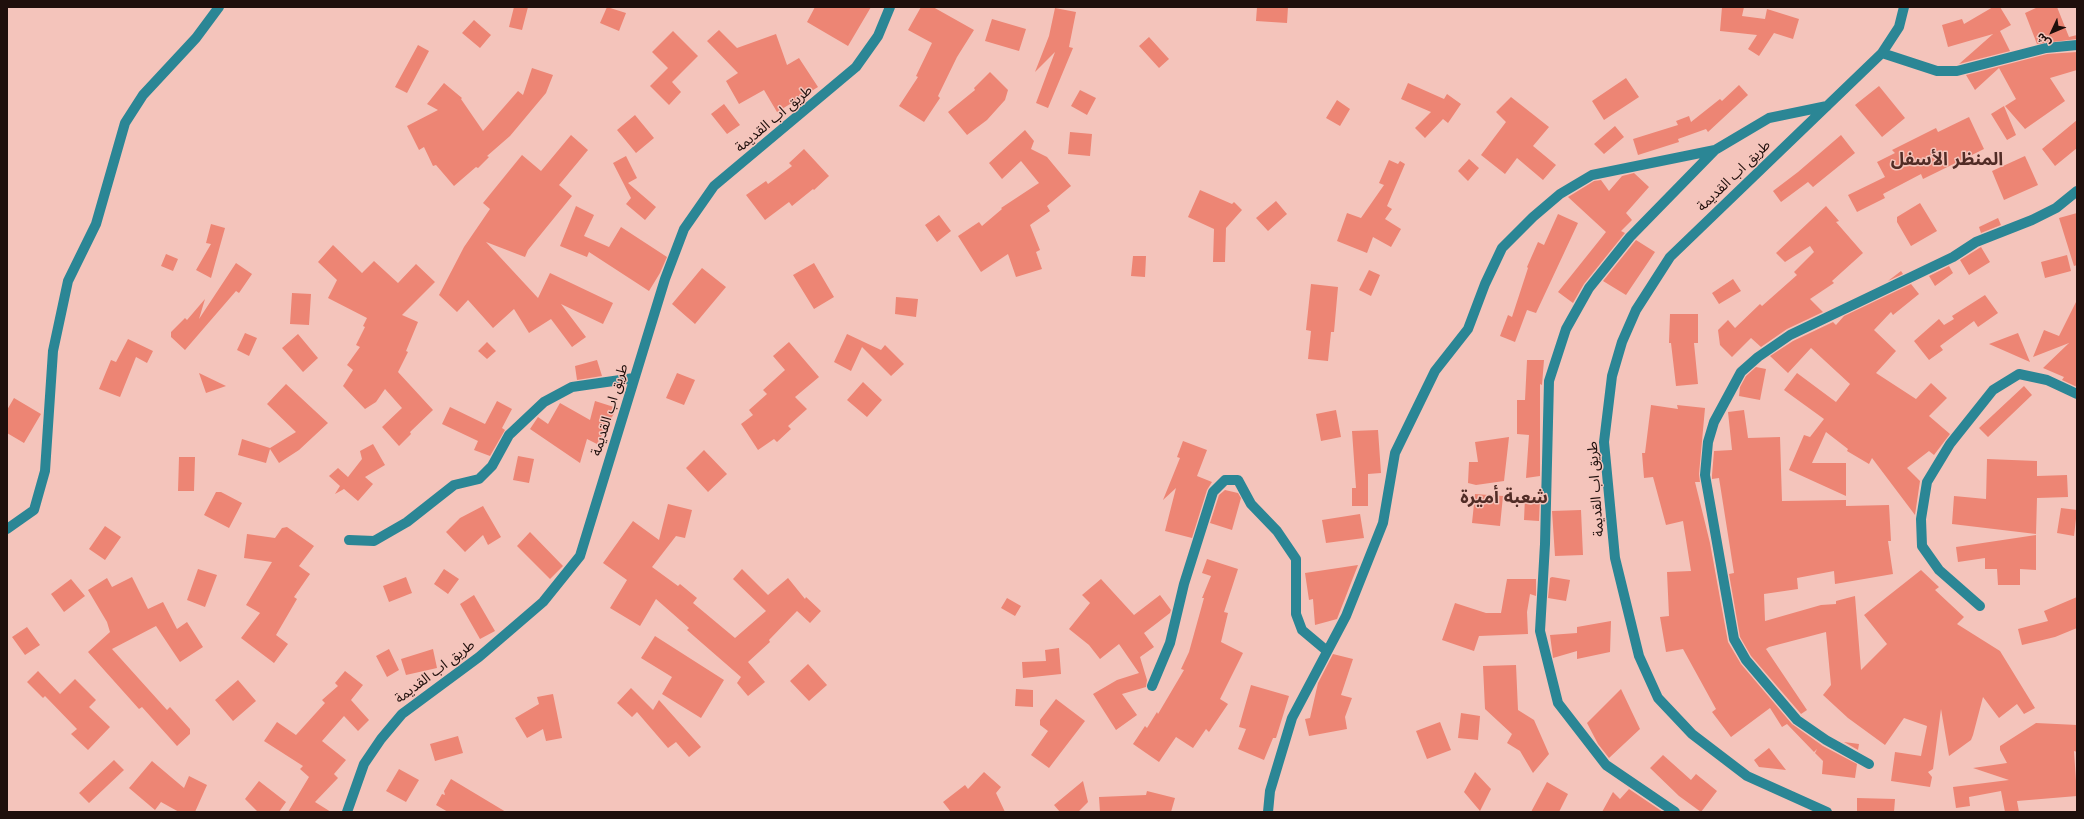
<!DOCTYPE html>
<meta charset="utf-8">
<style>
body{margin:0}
#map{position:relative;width:2084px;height:819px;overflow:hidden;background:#f4c4bb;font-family:Arial,"Noto Sans Arabic",sans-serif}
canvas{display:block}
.frame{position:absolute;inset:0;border:8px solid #1f0f0c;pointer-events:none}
.north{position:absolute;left:2032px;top:12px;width:40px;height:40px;-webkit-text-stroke:3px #f4c4bb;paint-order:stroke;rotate:226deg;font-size:11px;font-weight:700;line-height:16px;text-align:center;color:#1f0f0c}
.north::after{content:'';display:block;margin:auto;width:14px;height:18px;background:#1f0f0c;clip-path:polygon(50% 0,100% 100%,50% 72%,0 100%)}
</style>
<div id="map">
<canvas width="2084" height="819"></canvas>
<div class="frame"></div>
<div class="north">ش</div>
</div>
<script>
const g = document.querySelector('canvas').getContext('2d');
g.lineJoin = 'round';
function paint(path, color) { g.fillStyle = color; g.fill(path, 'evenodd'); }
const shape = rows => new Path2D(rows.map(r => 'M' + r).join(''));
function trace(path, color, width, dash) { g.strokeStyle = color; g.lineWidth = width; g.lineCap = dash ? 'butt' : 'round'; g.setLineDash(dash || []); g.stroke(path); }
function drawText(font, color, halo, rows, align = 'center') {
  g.font = font + ' Arial,"Noto Sans Arabic",sans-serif'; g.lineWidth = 3; g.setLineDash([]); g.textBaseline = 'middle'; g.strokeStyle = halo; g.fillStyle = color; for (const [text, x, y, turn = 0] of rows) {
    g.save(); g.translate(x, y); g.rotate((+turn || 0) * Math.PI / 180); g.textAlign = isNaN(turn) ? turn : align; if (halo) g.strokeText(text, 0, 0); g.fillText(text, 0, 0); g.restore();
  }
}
const building = shape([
 [514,7,528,7,522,30,509,27],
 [607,7,626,13,619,31,600,23],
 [815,7,871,7,848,46,807,22],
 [921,7,933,7,974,30,957,57,938,96,940,98,924,122,899,106,918,77,916,76,932,43,908,30],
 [1257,7,1288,7,1287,23,1256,21],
 [1722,7,1744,7,1742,16,1765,19,1767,9,1799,19,1793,39,1774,33,1759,56,1748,49,1757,35,1720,31],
 [1993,7,2000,7,2011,25,2000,31,2010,51,1959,64,1993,34,1948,47,1942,25,1962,19,1964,24],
 [2038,7,2057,7,2069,37,2077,35,2077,39,2037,44,2025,13],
 [1055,8,1076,12,1069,47,1073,48,1048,108,1036,103,1055,52,1035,72,1049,36],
 [992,19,1026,29,1019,51,985,41],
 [474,20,491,35,480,48,462,33],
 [719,30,737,48,776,34,787,65,799,58,818,87,777,112,764,90,739,104,726,81,738,73,707,41],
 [673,31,698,56,672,82,681,92,669,105,650,86,668,68,652,52],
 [1149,37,1169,59,1159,68,1139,46],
 [418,45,429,51,407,93,395,87],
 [2077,52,2077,70,2050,78,2065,101,2025,129,2005,106,2016,99,1999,68,1975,90,1966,75,2047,54],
 [532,68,553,75,546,93,510,136,487,156,489,157,478,168,476,167,454,186,436,165,433,166,424,147,419,150,407,126,438,110,427,104,444,83,462,98,461,99,483,131,518,91,523,95],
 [990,72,1008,90,1005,100,987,120,967,135,948,112,975,90,974,88],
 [1626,78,1639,97,1604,120,1592,101],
 [1408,83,1444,99,1447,94,1461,104,1448,123,1443,119,1425,138,1415,128,1431,112,1401,99],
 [1739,85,1748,95,1708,132,1706,129,1678,139,1679,142,1638,155,1633,139,1678,125,1676,121,1689,116,1691,122,1720,99,1722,101],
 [1879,86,1905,118,1882,137,1855,105],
 [1080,90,1096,98,1087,115,1071,106],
 [1511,97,1549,127,1533,146,1556,165,1543,180,1517,158,1505,174,1481,155,1506,122,1496,112],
 [1337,100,1350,109,1340,126,1326,118],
 [724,104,740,125,727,134,711,114],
 [2004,106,2016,135,2007,140,1991,114],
 [635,115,654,138,636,153,617,130],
 [1969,117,1984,149,1923,179,1921,174,1883,194,1885,198,1857,212,1848,195,1885,177,1877,162,1895,153,1892,150,1936,128,1938,132],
 [2077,120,2077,148,2055,166,2042,149],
 [1615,126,1624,137,1604,154,1594,144],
 [1025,130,1034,141,1031,149,1047,157,1071,186,1047,206,1050,211,1030,225,1040,250,1036,252,1042,269,1016,277,1008,254,981,272,958,236,979,222,982,226,1002,209,1001,208,1039,183,1021,161,1002,179,989,163],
 [1070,132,1092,134,1090,156,1068,154],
 [571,135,588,150,559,185,572,196,528,250,525,257,486,242,538,298,550,273,613,303,603,324,561,304,586,337,572,347,551,319,529,333,514,309,493,328,468,300,457,312,439,295,464,247,490,209,483,203,522,155,541,171],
 [1841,135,1855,153,1813,187,1808,182,1781,202,1773,191,1798,172],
 [804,149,829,176,814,190,813,189,792,206,789,202,765,220,746,195,766,181,768,184,792,166,789,163],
 [626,156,637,178,628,183,656,207,645,220,626,204,631,198,613,163],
 [2025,156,2038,185,2004,200,1992,171],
 [1469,159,1479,168,1468,181,1458,171],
 [1389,160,1398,164,1400,161,1405,164,1387,206,1392,209,1385,219,1401,229,1391,247,1373,237,1367,253,1337,241,1347,213,1361,218,1384,185,1379,183],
 [1634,173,1649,187,1626,213,1632,220,1621,231,1625,233,1584,284,1573,303,1558,292,1606,232,1568,197,1594,181,1601,180,1609,191,1622,176],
 [1200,190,1232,204,1234,202,1242,210,1226,228,1225,262,1213,262,1214,229,1188,217],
 [1276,201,1287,214,1268,231,1256,218],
 [1920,203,1937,231,1911,246,1897,222,1897,217],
 [576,206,594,215,584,236,609,247,621,227,667,257,660,273,649,291,589,252,587,257,560,246],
 [1826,206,1839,221,1836,222,1863,253,1832,281,1834,283,1810,299,1823,312,1787,329,1761,347,1751,338,1732,357,1720,345,1718,330,1728,320,1735,328,1760,304,1762,306,1797,275,1794,272,1814,252,1810,246,1785,262,1776,253],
 [2077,213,2077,265,2074,266,2059,218],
 [1558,214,1578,223,1536,313,1527,310,1515,342,1500,336,1508,315,1512,317,1528,268,1527,267,1538,242,1544,245],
 [939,215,951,231,937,242,925,225],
 [1998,218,2001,225,1981,233,1979,227],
 [211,224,225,228,211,278,196,270,211,244,206,243],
 [1636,240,1655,252,1626,295,1603,281],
 [333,245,362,273,374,261,398,283,416,264,435,282,402,315,418,322,406,351,408,352,398,372,433,410,410,432,411,434,399,446,382,427,402,408,385,389,376,402,365,409,343,386,353,370,347,365,360,347,356,345,365,327,363,326,367,318,328,298,337,280,318,262],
 [1981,247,1990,262,1969,275,1960,260],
 [166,254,178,259,173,271,161,266],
 [2067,255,2071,271,2045,278,2041,262],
 [1133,256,1146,256,1145,277,1131,276],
 [236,263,252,274,239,293,236,291,185,350,171,337,171,332,185,318,187,320,205,299,199,319],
 [814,263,834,297,814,309,793,275],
 [1949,266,1953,273,1935,286,1929,276],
 [702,268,726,287,695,324,672,304],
 [1369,270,1380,275,1371,296,1359,290],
 [1901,271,1903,274,1888,281],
 [1733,279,1741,291,1719,304,1712,293],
 [1311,284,1338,287,1334,332,1331,332,1328,361,1308,359,1311,331,1306,330],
 [1911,284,1919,294,1893,315,1891,312,1874,330,1896,351,1876,373,1916,399,1931,383,1947,398,1929,416,1950,434,1934,455,1929,451,1907,468,1920,481,1915,515,1872,458,1869,464,1847,451,1848,449,1826,432,1812,463,1846,463,1846,496,1789,470,1804,435,1810,437,1824,419,1784,390,1797,373,1836,402,1850,384,1811,348,1788,373,1770,356,1793,341,1833,322,1836,325,1844,316],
 [292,293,311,294,309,325,290,324],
 [1985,295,1998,313,1978,327,1974,321,1940,346,1943,350,1929,360,1914,341,1939,319,1944,325,1954,319,1952,316],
 [896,297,918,299,916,317,895,314],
 [2077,300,2077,387,2062,380,2064,377,2043,368,2069,343,2033,357,2044,330,2059,336],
 [1670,314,1698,314,1698,343,1694,343,1698,384,1676,386,1671,343,1669,343],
 [245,333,257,338,249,356,237,350],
 [2018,333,2030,362,1989,344],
 [298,334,318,358,303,372,282,348],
 [847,334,881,350,885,345,904,364,891,376,862,347,851,371,834,362],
 [128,339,153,351,147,363,136,357,120,397,99,389,111,360,116,362],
 [487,342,496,351,487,359,478,351],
 [789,342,819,377,795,397,807,409,788,426,791,429,777,442,774,439,758,450,741,424,753,415,749,410,767,394,763,390,785,370,773,356],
 [597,360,602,376,577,380,575,366],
 [1527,360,1544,360,1542,385,1540,384,1540,476,1526,478,1529,435,1517,434,1517,400,1525,400],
 [1756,367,1766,369,1760,400,1739,396,1740,387,1746,376],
 [199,373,226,386,206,393],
 [677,373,695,380,684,405,666,398],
 [863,382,882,400,867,417,847,400],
 [286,384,328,423,299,450,279,463,270,449,266,463,238,455,242,439,270,448,296,432,267,404],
 [2024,386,2032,395,1988,437,1979,428],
 [14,398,41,414,24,443,7,433,7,410],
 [497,401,512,409,502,428,505,430,490,456,474,450,478,441,442,424,450,407,485,424],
 [595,401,617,408,597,444,587,439,580,463,530,429,538,417,548,424,560,403,590,420],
 [1651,405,1678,409,1677,405,1705,408,1699,474,1700,482,1695,482,1710,543,1728,642,1741,664,1792,724,1823,746,1857,764,1855,778,1822,774,1823,761,1815,753,1817,749,1814,752,1787,724,1782,727,1770,708,1731,737,1712,712,1716,709,1683,649,1666,652,1660,617,1669,616,1667,572,1691,571,1683,521,1666,525,1653,477,1644,478,1642,453,1645,453],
 [1336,410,1341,437,1321,441,1316,414],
 [1744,410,1748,438,1780,437,1782,501,1846,500,1846,506,1889,505,1891,541,1888,541,1893,574,1835,584,1834,571,1797,578,1798,589,1764,594,1765,621,1821,605,1836,604,1836,601,1855,596,1861,670,1887,644,1864,615,1921,570,1939,587,1935,590,1964,617,1957,624,2000,651,2035,708,2024,714,2017,704,1999,718,1983,697,1973,735,1971,740,1949,756,1941,709,1933,769,1928,772,1932,777,1930,787,1891,781,1895,752,1921,756,1927,726,1904,718,1885,745,1848,718,1823,695,1831,685,1826,632,1769,647,1766,649,1807,710,1801,714,1751,656,1740,637,1729,574,1734,573,1719,478,1712,479,1712,475,1714,451,1732,450,1728,412],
 [1378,430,1381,473,1368,474,1368,506,1352,506,1352,488,1356,488,1352,431],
 [1509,437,1504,481,1476,485,1468,483,1469,462,1478,462,1475,442],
 [1183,441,1207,450,1197,476,1212,482,1207,490,1192,538,1165,531,1176,488,1163,500,1180,458,1177,457],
 [373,444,385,465,365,477,373,484,358,501,344,489,335,494,340,486,329,476,338,468,348,477,362,459,360,451],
 [704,450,727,474,708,492,686,468],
 [518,456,534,459,529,483,513,480],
 [179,457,195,457,194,491,178,491],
 [1987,459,2037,461,2037,476,2067,475,2068,497,2037,498,2036,534,1952,524,1954,496,1986,499],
 [1225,490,1238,493,1241,498,1232,530,1210,523,1219,495],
 [216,492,221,492,242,503,229,528,204,515],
 [1475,494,1503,496,1500,526,1472,523],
 [1525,497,1540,498,1539,521,1524,520],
 [668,504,692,510,685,538,676,536,652,567,678,586,680,584,697,598,693,603,735,638,766,611,733,579,742,569,768,595,788,578,805,599,806,597,821,611,810,623,797,611,769,640,770,642,748,662,765,682,748,696,737,683,741,677,687,630,689,628,656,599,640,626,610,608,627,580,603,563,633,521,659,540],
 [483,506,501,537,488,545,483,535,465,552,446,532,460,518],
 [2061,508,2077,510,2074,536,2057,533],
 [1581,510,1583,555,1555,556,1552,511],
 [1360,514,1364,538,1326,543,1322,520],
 [105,526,121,537,105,560,89,549],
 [287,527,314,546,299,566,310,574,294,597,297,599,276,635,288,644,274,663,241,638,260,613,246,605,272,562,244,558,247,534,275,538,282,528],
 [530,532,563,566,550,579,517,546],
 [2036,535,2036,570,2020,569,2020,585,1998,585,1997,569,1985,569,1985,558,1958,562,1956,547],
 [1207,559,1238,569,1224,612,1228,613,1221,642,1243,653,1220,699,1228,704,1209,732,1206,729,1193,748,1176,737,1159,762,1133,744,1145,726,1147,728,1157,712,1158,714,1184,670,1181,669,1189,652,1204,598,1202,598,1211,576,1202,573],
 [1358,565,1337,619,1315,625,1313,599,1309,600,1305,573],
 [198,569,217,575,205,607,187,600],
 [444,569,459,579,448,594,434,584],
 [132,577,148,609,163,602,177,629,187,622,203,647,180,662,156,626,112,649,167,710,170,707,190,729,190,734,177,746,142,707,139,709,88,652,110,632,107,622,88,590,107,578,112,587],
 [406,577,412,593,389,602,383,586],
 [1552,577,1570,580,1566,601,1548,598,1550,578],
 [71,579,85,596,64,612,51,594],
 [1101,579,1134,615,1160,595,1171,610,1170,613,1144,633,1154,647,1140,657,1147,680,1146,687,1122,694,1137,715,1116,730,1093,694,1117,680,1139,673,1119,644,1100,659,1089,645,1069,629,1090,603,1082,595],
 [1507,579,1536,579,1536,596,1530,594,1527,612,1528,634,1479,636,1474,651,1442,640,1455,603,1486,613,1501,613],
 [474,595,495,631,480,639,460,604],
 [2077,597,2077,628,2055,637,2022,645,2018,629,2048,621,2044,611],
 [1007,598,1021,606,1015,616,1001,608],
 [1611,621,1610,652,1577,659,1577,651,1553,658,1550,635,1577,633,1577,627],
 [27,627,40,645,25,655,12,637],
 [655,636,724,680,701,718,662,694,672,677,641,658],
 [1059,648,1061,674,1023,678,1022,662,1046,661,1045,650],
 [389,649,399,670,387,677,376,656],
 [433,649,437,668,406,675,401,659],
 [1333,654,1353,659,1341,695,1352,698,1345,717,1347,729,1309,736,1305,719,1310,718,1318,683],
 [808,664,827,685,809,701,790,681],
 [1516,665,1518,710,1534,720,1549,754,1533,773,1520,751,1507,743,1512,734,1485,709,1483,666],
 [38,671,60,694,75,679,96,700,89,707,110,727,88,750,71,734,77,729,45,696,43,698,27,682],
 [345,671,363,685,351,700,369,720,358,731,344,716,322,741,346,760,334,774,338,778,315,802,331,812,288,812,309,777,300,769,303,766,264,741,277,722,296,735,325,703,322,700,338,686,335,683],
 [238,680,256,701,233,721,215,700],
 [1251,685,1289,696,1276,738,1273,738,1264,760,1238,749,1246,729,1239,727],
 [631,688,653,710,659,700,701,747,689,757,676,742,668,748,637,712,632,717,617,703],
 [1016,689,1033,690,1033,707,1015,706],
 [1621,689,1640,729,1609,758,1598,744,1587,723],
 [553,694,562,738,546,741,543,729,527,738,515,718,539,704,537,697],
 [1056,699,1085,721,1049,768,1031,755,1048,731,1040,725,1040,720],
 [1461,713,1480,716,1478,740,1458,738],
 [1440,722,1451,750,1427,759,1416,731],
 [2036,723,2077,725,2077,752,2074,751,2077,796,2017,801,2019,812,2005,812,2001,791,1969,797,1970,806,1956,808,1953,787,2009,780,1973,768,2007,763,2000,750,2000,746],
 [458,736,463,753,435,761,430,744],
 [1844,742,1859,744,1858,750],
 [1769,748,1786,770,1759,767,1754,760],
 [1663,755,1691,780,1696,774,1717,791,1701,812,1679,796,1650,768],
 [114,760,124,770,89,803,79,793],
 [152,761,184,788,189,776,207,785,195,812,179,812,161,802,155,810,129,788],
 [399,769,419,780,406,802,386,791],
 [984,772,1001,787,996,793,1005,812,951,812,943,802,965,785,968,789],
 [1475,772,1491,789,1480,811,1464,792],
 [451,779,506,812,448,812,436,805,442,794,445,795,444,791],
 [259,781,286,802,279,812,258,812,245,799],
 [1083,781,1088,802,1078,812,1060,812,1054,805],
 [1547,782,1568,794,1559,812,1531,812],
 [1629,789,1663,812,1602,812,1613,792,1620,799],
 [1147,791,1175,798,1171,812,1100,812,1099,797,1146,795],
 [1857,798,1895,799,1894,812,1857,812]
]);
const minor = shape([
 [1882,53,1937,71,1957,71,2046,48,2077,45],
 [7,529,34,510,45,471,53,351,68,281,96,224,125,123,143,95,196,38,219,7],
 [349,540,374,541,407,522,454,485,479,479,492,466,509,435,544,402,572,387,634,378],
 [1980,606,1939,570,1922,546,1921,519,1927,482,1950,444,1993,390,2019,374,2047,380,2077,394],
 [1152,686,1170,643,1184,584,1213,492,1225,480,1238,480,1251,504,1277,531,1296,559,1296,614,1302,630,1327,651],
 [1869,764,1826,740,1797,720,1746,660,1734,639,1705,475,1708,442,1714,422,1741,372,1758,357,1790,335,1953,257,1976,242,2032,220,2056,208,2077,191],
 [347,812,364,764,381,739,402,714,479,657,543,602,580,556,665,279,684,229,714,186,856,67,878,36,890,7],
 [1268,812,1270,791,1292,718,1346,616,1383,523,1395,453,1435,371,1468,329,1485,284,1502,248,1533,217,1560,194,1592,175,1715,150],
 [1675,812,1606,765,1558,703,1540,631,1545,544,1549,381,1566,329,1589,288,1630,237,1715,150,1769,118,1827,106],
 [1827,812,1747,776,1692,734,1658,698,1639,656,1615,558,1604,442,1612,376,1622,342,1636,310,1670,257,1882,53,1899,27,1904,7]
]);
const streetNames = [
 ["طريق اب القديمة",774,119,-40],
 ["طريق اب القديمة",1734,176,-44],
 ["طريق اب القديمة",610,410,-73],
 ["طريق اب القديمة",1596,489,-94],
 ["طريق اب القديمة",435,672,-37]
];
const districtNames = [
 ["المنظر الأسفل",1947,160],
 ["شعبة أميرة",1504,498]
];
paint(building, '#ed8574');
trace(minor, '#2b8695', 10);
drawText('14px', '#1f0f0c', '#f4c4bb', streetNames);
drawText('bold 18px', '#512c26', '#f4c4bb', districtNames);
</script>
